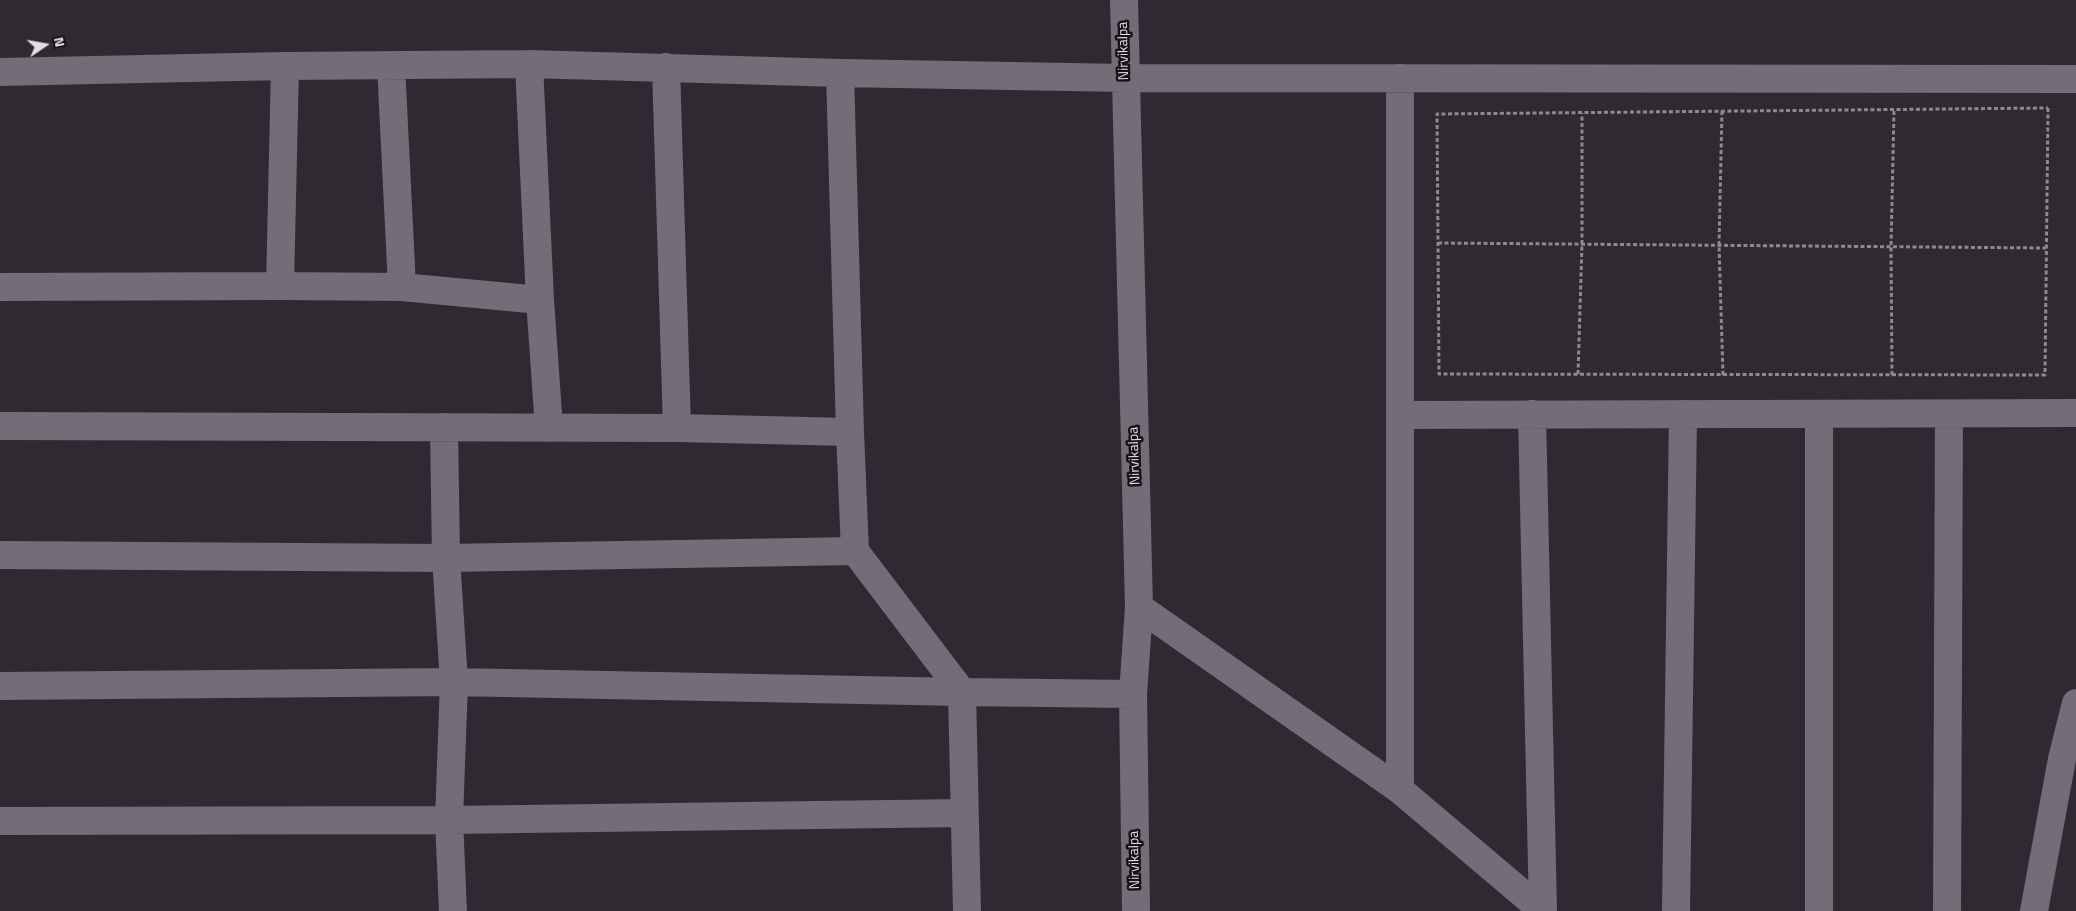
<!DOCTYPE html>
<style>
body{margin:0}
#map{position:relative;width:2076px;height:911px;overflow:hidden;background:#302932;font-family:"Titillium Web",sans-serif}
canvas{display:block}
.north{position:absolute;left:20px;top:20px;width:50px;height:50px;-webkit-text-stroke:4px #161317;paint-order:stroke;rotate:78deg;font-size:14px;font-weight:700;line-height:20px;text-align:center;color:#e2dee4}
.north::after{content:'';display:block;margin:auto;width:18px;height:22px;background:#e2dee4;clip-path:polygon(50% 0,100% 100%,50% 72%,0 100%)}
</style>
<div id="map">
<canvas width="2076" height="911"></canvas>
<div class="north">N</div>
</div>
<script>
const c = document.querySelector('canvas').getContext('2d');
c.lineJoin = 'round';
const toPath = rows => new Path2D(rows.map(r => 'M' + r).join(''));
function stroke(path, color, width, dash) { c.strokeStyle = color; c.lineWidth = width; c.lineCap = dash ? 'butt' : 'round'; c.setLineDash(dash || []); c.stroke(path); }
function label(font, color, halo, rows, align = 'center') {
  c.font = font + ' "Titillium Web",sans-serif'; c.lineWidth = 5; c.setLineDash([]); c.textBaseline = 'middle'; c.strokeStyle = halo; c.fillStyle = color; for (const [text, x, y, turn = 0] of rows) {
    c.save(); c.translate(x, y); c.rotate((+turn || 0) * Math.PI / 180); c.textAlign = isNaN(turn) ? turn : align; if (halo) c.strokeText(text, 0, 0); c.fillText(text, 0, 0); c.restore();
  }
}
const path = toPath([
 [2048,108,2045,375,1439,374,1437,114,2048,108],
 [1722,111,1719,245,1723,375],
 [1438,243,2046,248],
 [1578,374,1582,244,1582,113],
 [1892,375,1891,247,1894,111]
]);
const street = toPath([
 [1124,0,1139,607,1133,694,1136,911],
 [529,64,540,300,549,428],
 [391,65,402,287],
 [666,67,677,428],
 [0,72,285,66,529,64,840,73,1125,78,2076,79],
 [840,73,850,432,855,551,962,692,967,911],
 [280,286,285,66],
 [0,287,280,286,402,287,540,300],
 [1532,414,1543,911],
 [1400,415,2076,413],
 [0,426,677,428,850,432],
 [444,427,446,558,454,682,449,820,453,911],
 [0,555,446,558,855,551],
 [1139,607,1400,790,1543,911],
 [0,686,454,682,962,692,1133,694],
 [1400,790,1400,78],
 [0,821,449,820,964,813],
 [1676,911,1683,414],
 [1819,911,1819,414],
 [1947,911,1949,414],
 [2034,911,2062,759,2076,703]
]);
const streetNames = [
 ["Nirvikalpa",1124,51,-91],
 ["Nirvikalpa",1135,456,-92],
 ["Nirvikalpa",1135,860,-91]
];
stroke(path, '#8e8990', 3, [4, 2.5]);
stroke(street, '#746c77', 28);
label('14px', '#e2dee4', '#161317', streetNames);
</script>
